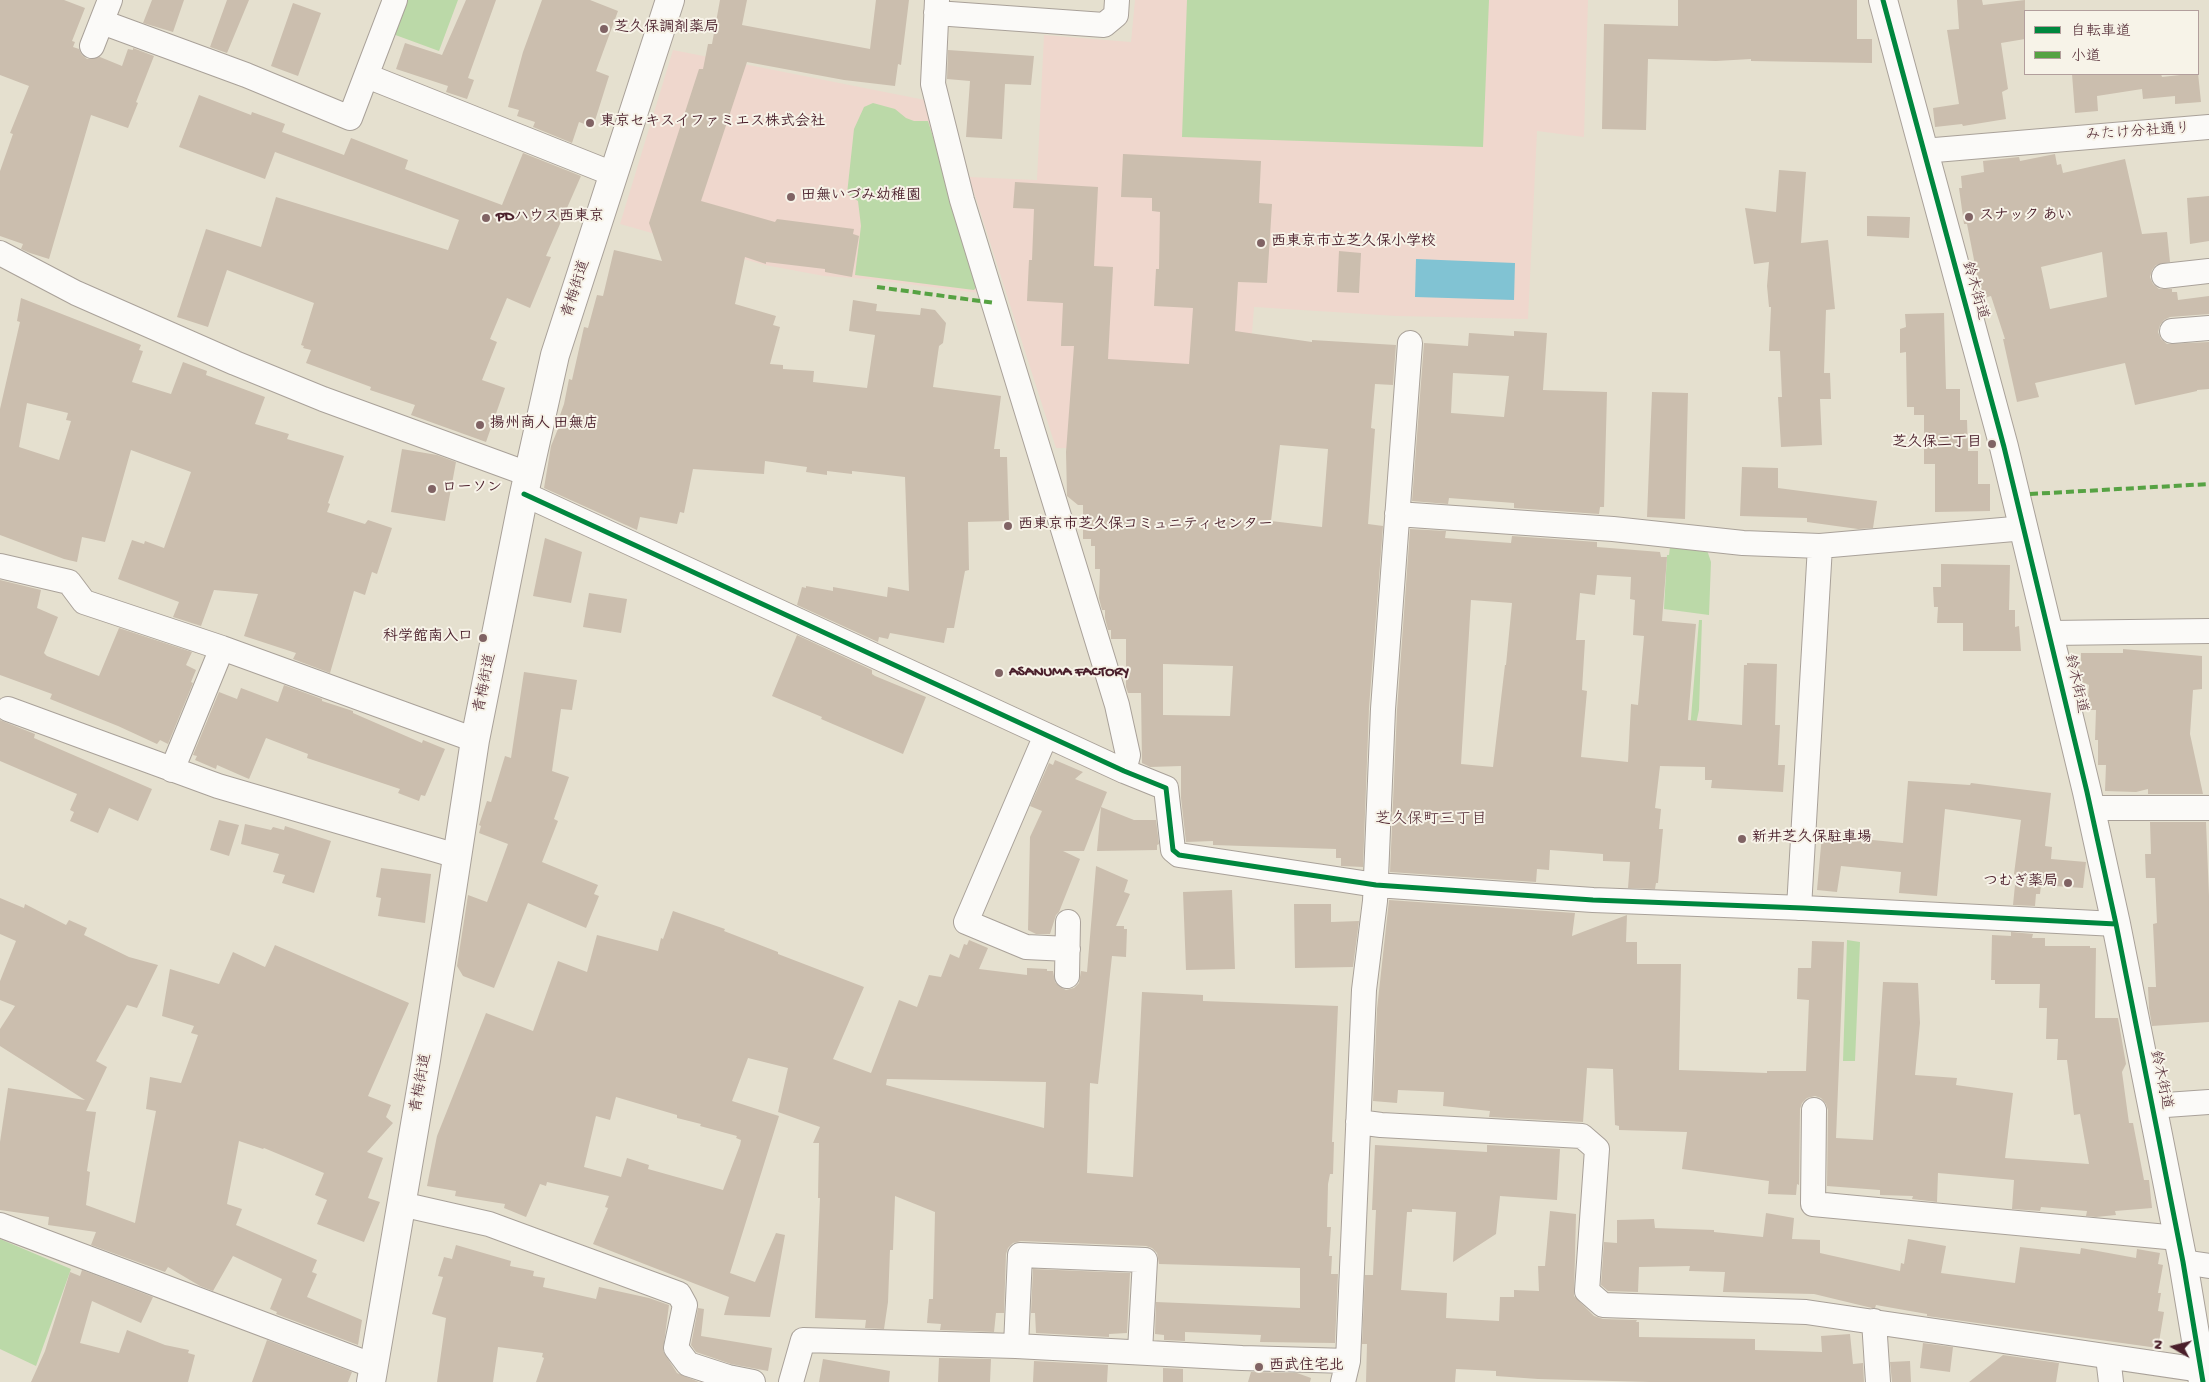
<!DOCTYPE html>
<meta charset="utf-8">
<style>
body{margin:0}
#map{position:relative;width:2209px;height:1382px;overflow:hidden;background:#e5e0cf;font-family:"Gochi Hand","Klee One",sans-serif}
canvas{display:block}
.legend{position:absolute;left:2024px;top:10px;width:175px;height:65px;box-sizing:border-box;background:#f7f3e8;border:1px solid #b29e9c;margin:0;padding:6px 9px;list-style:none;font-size:15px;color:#4a1f2b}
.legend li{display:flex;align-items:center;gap:10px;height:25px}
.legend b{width:25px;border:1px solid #b29e9c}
.north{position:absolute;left:2149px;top:1322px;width:50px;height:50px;-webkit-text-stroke:4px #f7f3e8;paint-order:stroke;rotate:278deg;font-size:14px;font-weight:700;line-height:20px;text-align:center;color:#4a1f2b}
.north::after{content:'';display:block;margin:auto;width:18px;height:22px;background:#4a1f2b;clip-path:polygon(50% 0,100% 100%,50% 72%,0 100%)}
</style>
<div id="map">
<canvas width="2209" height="1382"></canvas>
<ul class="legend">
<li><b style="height:6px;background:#00873e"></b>自転車道</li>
<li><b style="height:6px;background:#56a243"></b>小道</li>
</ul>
<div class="north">N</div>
</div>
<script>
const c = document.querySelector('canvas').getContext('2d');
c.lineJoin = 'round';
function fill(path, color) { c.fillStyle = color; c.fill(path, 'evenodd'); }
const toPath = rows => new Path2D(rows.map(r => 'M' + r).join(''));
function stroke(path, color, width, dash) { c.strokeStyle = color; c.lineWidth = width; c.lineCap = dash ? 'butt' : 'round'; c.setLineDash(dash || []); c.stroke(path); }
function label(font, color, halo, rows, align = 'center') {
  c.font = font + ' "Gochi Hand","Klee One",sans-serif'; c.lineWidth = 4; c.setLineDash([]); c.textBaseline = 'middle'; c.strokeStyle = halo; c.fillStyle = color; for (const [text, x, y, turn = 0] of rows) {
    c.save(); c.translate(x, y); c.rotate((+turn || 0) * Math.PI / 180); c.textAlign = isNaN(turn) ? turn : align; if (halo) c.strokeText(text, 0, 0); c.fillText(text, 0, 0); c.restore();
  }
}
const built = toPath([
 [1135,0,1588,0,1584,137,1537,131,1528,319,1397,316,1254,307,1243,450,1056,448,969,177,1037,180,1044,35,1131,42],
 [673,50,925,100,987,294,868,279,824,276,765,265,620,224]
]);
const green = toPath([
 [403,0,458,0,439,51,390,33],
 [1187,0,1489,0,1483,147,1182,137],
 [873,103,895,109,906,118,914,121,928,121,979,284,974,290,855,275,861,226,858,201,847,194,854,129,864,107],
 [1670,547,1707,550,1711,562,1709,615,1664,609,1667,555,1669,555],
 [1699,620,1702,620,1699,710,1696,724,1690,730],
 [1847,940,1860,942,1855,1061,1843,1061],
 [0,1239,71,1269,36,1366,0,1349]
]);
const water = toPath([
 [1416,259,1515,263,1514,300,1415,297]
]);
const building = toPath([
 [0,0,64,0,85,8,72,41,75,42,73,47,79,49,82,55,87,59,100,57,122,66,128,49,133,50,133,48,154,56,136,102,138,103,128,128,91,115,49,259,30,253,21,249,23,244,0,236,0,171,13,134,10,133,29,86,0,75],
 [152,0,184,0,173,32,143,23],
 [227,0,249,0,227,53,210,47],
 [466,0,496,0,468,78,474,80,467,99,446,92,448,86,396,69,405,43,442,55],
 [542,0,590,0,618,11,596,71,609,76,593,127,579,122,572,143,533,127,535,122,517,116,519,110,508,107,523,52],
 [720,0,747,0,742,25,870,49,876,0,909,0,901,65,898,64,895,86,844,80,747,62,701,201,775,222,777,219,854,229,853,234,859,236,852,277,825,272,825,269,766,262,766,264,745,257,735,304,776,316,773,325,780,327,770,364,783,365,783,369,814,371,813,382,867,388,875,335,849,331,853,300,877,304,876,311,920,315,921,308,935,310,946,323,943,343,939,346,933,387,1001,396,994,449,1000,449,1000,457,1007,457,1009,521,968,522,969,570,965,571,954,628,947,628,944,643,890,633,888,639,879,637,878,642,797,605,802,587,806,588,806,586,833,591,833,587,887,597,888,587,909,591,905,477,852,471,852,474,827,471,827,475,806,472,807,467,765,461,764,474,693,469,684,513,680,512,677,524,640,517,637,530,544,488,551,446,562,419,559,418,564,404,569,379,572,380,584,327,588,328,597,295,603,296,614,250,662,261,649,223,699,69,703,69,708,44,712,44],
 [1678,0,1857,0,1857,39,1872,39,1872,63,1751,61,1751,59,1716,61,1648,59,1646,130,1602,129,1604,24,1678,26],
 [1957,0,1982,0,1983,5,2025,0,2025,39,2001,43,2008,89,2002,92,2006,119,1963,126,1962,124,1935,127,1933,108,1959,104,1947,30,1959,29],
 [293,3,321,13,298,76,271,66],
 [948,50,1034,56,1031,85,1005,84,1002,139,966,137,970,81,947,79],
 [2198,73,2201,102,2175,104,2175,96,2143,99,2142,89,2097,96,2098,111,2075,113,2072,74,2161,74,2162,77],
 [199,95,251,115,252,112,285,124,282,132,344,155,351,138,408,160,405,169,502,205,523,153,581,176,546,256,551,257,530,308,507,298,490,339,497,342,482,380,505,388,486,442,411,415,415,405,370,390,371,387,306,363,311,350,303,348,304,346,301,345,314,303,227,270,208,327,177,317,206,229,261,247,276,197,448,250,459,220,275,152,265,179,179,147],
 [1123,154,1261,161,1259,203,1272,204,1267,283,1238,282,1235,331,1312,342,1312,340,1396,345,1393,385,1375,384,1371,428,1375,429,1368,524,1383,526,1369,708,1363,867,1341,866,1341,858,1336,858,1336,849,1213,845,1213,841,1186,842,1181,798,1181,766,1150,767,1142,763,1141,693,1128,693,1126,687,1126,639,1111,639,1111,630,1108,630,1105,618,1105,610,1102,610,1099,598,1100,569,1095,569,1095,546,1091,546,1091,539,1083,539,1083,505,1078,505,1067,496,1066,452,1074,346,1061,346,1063,303,1027,301,1029,260,1032,260,1034,209,1013,208,1015,182,1098,187,1094,266,1113,267,1108,359,1189,364,1193,308,1154,306,1156,269,1159,269,1160,212,1152,211,1152,198,1121,197],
 [1280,445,1328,449,1322,527,1271,521],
 [1163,664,1233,666,1230,716,1163,715],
 [2055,154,2057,165,2061,164,2063,173,2125,159,2142,234,2167,232,2170,262,2156,265,2152,270,2150,277,2153,284,2159,289,2172,289,2172,292,2177,292,2178,300,2209,296,2209,314,2170,317,2164,320,2160,325,2158,332,2161,339,2167,344,2209,342,2209,389,2197,390,2197,391,2135,405,2125,363,2035,383,2039,397,2017,402,2003,339,2005,339,1991,296,1984,298,1977,275,1967,224,1964,224,1959,188,1962,188,1961,176,1984,172,1983,161,2019,157,2020,161],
 [2102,252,2107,297,2050,309,2041,267],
 [1779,170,1806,172,1801,243,1828,240,1835,309,1826,310,1824,373,1830,373,1831,399,1820,399,1822,445,1781,447,1778,397,1782,397,1780,351,1769,351,1771,307,1769,307,1767,286,1769,262,1754,264,1745,208,1776,212],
 [2209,196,2209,241,2190,244,2187,198],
 [1867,216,1910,217,1909,238,1867,236],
 [1339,251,1361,253,1359,293,1337,292],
 [21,298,141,345,139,350,143,351,132,382,171,394,183,362,207,371,206,375,265,397,255,424,289,434,287,439,344,456,328,503,330,504,327,512,365,524,368,520,392,528,377,574,372,572,365,595,354,591,330,673,293,659,296,653,244,636,258,594,214,590,201,626,173,617,179,602,118,579,132,540,144,544,145,541,164,548,191,472,131,450,105,542,82,537,77,562,64,559,0,535,0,409,20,322,17,321],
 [27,403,68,413,66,420,71,421,59,460,19,447],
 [1944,313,1946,389,1960,389,1960,420,1967,420,1968,451,1978,451,1978,484,1990,484,1990,511,1935,512,1935,464,1924,464,1924,415,1914,415,1914,407,1907,407,1906,352,1900,353,1900,329,1906,327,1905,314],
 [1514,331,1547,333,1543,390,1607,392,1604,507,1600,507,1599,514,1514,508,1514,503,1449,498,1448,504,1412,501,1424,343,1468,346,1469,333,1514,336],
 [1453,373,1509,376,1504,417,1451,413],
 [1652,392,1688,393,1685,519,1647,517],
 [402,449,437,455,456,462,445,521,391,512],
 [1742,467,1778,468,1778,488,1877,501,1873,528,1858,529,1807,522,1807,518,1740,516],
 [1410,529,1446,531,1445,538,1511,543,1512,536,1597,542,1597,547,1660,552,1661,557,1667,557,1662,621,1696,624,1688,720,1742,725,1744,665,1747,665,1747,663,1777,664,1775,725,1780,725,1778,765,1785,765,1783,792,1711,788,1712,780,1705,780,1705,767,1660,766,1655,808,1661,809,1659,829,1663,829,1658,883,1656,883,1655,889,1628,888,1630,862,1603,861,1603,854,1550,850,1549,870,1537,869,1536,882,1390,872,1397,710],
 [1597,575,1631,577,1630,599,1635,600,1633,635,1644,636,1638,705,1631,704,1628,762,1581,757,1587,691,1582,690,1585,640,1576,640,1580,593,1595,595],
 [1471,600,1512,603,1506,665,1505,665,1493,767,1461,764],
 [545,538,582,552,571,603,533,596],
 [1941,564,2010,565,2009,610,2015,610,2015,627,2019,626,2021,651,1963,651,1963,623,1937,623,1938,607,1934,607,1933,587,1941,587],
 [0,580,41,590,37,608,58,617,44,653,47,656,99,676,119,628,192,652,186,665,196,670,191,682,193,683,168,744,160,740,157,744,118,726,50,699,52,694,0,675],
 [589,593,627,599,621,633,583,627],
 [797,635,872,670,872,674,875,676,926,697,903,754,821,719,822,717,772,696],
 [2123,649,2202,656,2202,689,2193,690,2190,734,2203,794,2148,794,2148,789,2136,792,2105,791,2106,765,2098,765,2098,740,2095,740,2096,710,2087,710,2089,685,2076,679,2072,664,2081,664,2081,653,2123,653],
 [524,672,577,680,572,710,561,709,552,771,569,777,554,819,558,821,542,862,598,885,594,894,599,896,586,928,528,903,494,988,463,976,457,966,468,895,487,902,508,844,479,833,481,826,479,825,487,801,491,802,505,756,511,758],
 [284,685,322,699,322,701,353,711,353,713,422,743,423,740,445,749,425,796,421,795,419,801,398,793,400,789,307,758,308,754,266,738,249,779,217,765,216,769,195,760,197,756,193,755,219,692,237,699,241,688,278,702],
 [0,720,35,734,34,738,152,789,138,821,109,808,98,833,70,821,74,812,70,810,77,794,0,761],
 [1055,760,1083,772,1075,779,1107,792,1101,807,1134,820,1156,820,1159,844,1157,845,1157,850,1097,851,1101,807,1084,851,1063,851,1080,859,1059,912,1056,915,1050,934,1036,934,1028,930,1030,837,1042,811,1030,806,1049,763,1053,765],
 [1908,781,1970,785,1971,783,2051,793,2045,846,2052,847,2051,859,2086,862,2083,888,2041,885,2040,894,2036,894,2035,906,2013,905,2016,875,2014,874,2021,820,1945,809,1937,896,1899,893,1901,872,1841,866,1837,892,1817,890,1822,835,1903,843],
 [219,820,239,825,229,856,210,850],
 [2150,822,2206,822,2209,896,2209,1022,2152,1026,2149,1008,2148,987,2156,987,2153,924,2157,923,2155,878,2146,878,2145,854,2151,854],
 [245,824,271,830,273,827,284,830,285,826,331,841,314,893,282,883,285,875,273,872,279,854,241,844],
 [1096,866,1128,880,1124,892,1130,894,1116,926,1124,926,1124,929,1127,929,1126,957,1112,956,1098,1084,1090,1083,1087,1173,1133,1177,1142,992,1203,995,1203,1001,1338,1006,1332,1142,1334,1142,1333,1174,1330,1174,1328,1184,1327,1227,1331,1227,1329,1256,1332,1256,1331,1274,1338,1274,1335,1343,1260,1342,1261,1335,1185,1332,1185,1341,1164,1340,1164,1335,1155,1334,1156,1302,1300,1308,1300,1268,1159,1264,1157,1253,1152,1248,1146,1246,1021,1241,1013,1243,1008,1248,1006,1254,1004,1313,996,1313,994,1332,940,1330,941,1324,927,1323,929,1299,933,1299,935,1212,895,1196,893,1250,890,1250,888,1302,884,1329,865,1328,866,1320,815,1318,820,1198,818,1198,819,1143,813,1143,820,1127,778,1112,788,1068,748,1058,732,1101,779,1116,730,1273,755,1282,776,1233,785,1235,770,1317,724,1315,729,1297,593,1244,608,1208,605,1207,609,1196,547,1182,546,1186,540,1184,526,1217,504,1208,505,1204,455,1196,456,1191,427,1186,437,1136,486,1013,533,1031,558,961,587,972,597,935,658,951,661,938,663,939,673,911,725,929,724,931,778,952,778,954,864,987,833,1059,871,1073,899,1000,917,1007,929,975,941,977,950,954,959,958,964,944,967,945,969,940,988,948,979,969,1027,975,1027,968,1047,969,1047,971,1053,971,1055,982,1060,987,1066,990,1074,988,1079,983,1081,971,1087,972],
 [887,1079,1046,1082,1044,1128,886,1085],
 [616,1097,677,1115,677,1118,701,1124,700,1126,737,1136,736,1138,741,1140,740,1145,723,1190,648,1169,649,1165,627,1158,621,1177,584,1167,596,1116,610,1120],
 [381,868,431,874,425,923,378,916,381,898,376,897],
 [1232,890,1235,969,1186,970,1183,892],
 [0,898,24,908,25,904,66,925,69,920,87,928,84,935,129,957,158,965,137,1008,127,1005,96,1061,107,1067,86,1111,96,1112,87,1171,90,1172,86,1205,135,1223,156,1111,146,1109,150,1077,181,1083,198,1035,191,1033,194,1026,162,1016,170,969,219,984,233,952,265,967,275,945,409,1003,368,1096,391,1105,386,1117,393,1123,367,1152,383,1158,368,1198,380,1202,364,1242,317,1224,327,1200,315,1195,324,1173,264,1148,263,1149,239,1141,227,1204,242,1209,236,1225,317,1260,312,1272,317,1274,307,1297,362,1320,358,1345,276,1314,277,1312,270,1309,282,1279,233,1256,213,1291,200,1286,168,1267,165,1272,91,1245,96,1232,48,1225,49,1217,0,1210,0,1142,8,1088,85,1100,0,1046,0,1029,15,1006,0,1000,0,981,16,941,0,934],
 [1389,900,1575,913,1572,936,1627,915,1626,942,1637,942,1637,964,1681,964,1679,1070,1767,1073,1767,1071,1806,1071,1809,1000,1797,999,1798,968,1811,968,1812,941,1844,942,1836,1138,1873,1140,1883,982,1918,983,1920,1023,1915,1075,1957,1078,1956,1085,2013,1093,2005,1158,2089,1164,2080,1114,2074,1115,2067,1060,2057,1060,2058,1039,2046,1039,2047,1008,2039,1008,2040,984,1995,984,1995,980,1991,980,1992,935,2011,936,2011,932,2033,934,2032,938,2045,938,2045,946,2090,946,2090,948,2096,948,2095,1018,2118,1018,2126,1064,2122,1072,2129,1123,2133,1123,2144,1180,2149,1180,2152,1208,2115,1211,2116,1215,2096,1217,2086,1216,2087,1211,2041,1207,2040,1211,2012,1209,2014,1180,1938,1173,1937,1202,1912,1199,1913,1196,1880,1195,1880,1190,1827,1186,1828,1110,1826,1104,1821,1098,1815,1096,1807,1098,1802,1103,1800,1109,1799,1185,1797,1184,1796,1195,1768,1194,1769,1181,1682,1169,1687,1132,1619,1130,1619,1126,1615,1125,1613,1069,1587,1068,1583,1122,1489,1117,1490,1111,1443,1106,1444,1092,1398,1090,1397,1103,1373,1101,1377,1009],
 [1294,904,1331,904,1331,922,1359,921,1353,967,1295,968],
 [1375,1145,1487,1152,1487,1145,1560,1149,1557,1200,1500,1196,1496,1234,1453,1262,1456,1212,1412,1209,1412,1212,1407,1212,1401,1290,1447,1293,1446,1318,1499,1321,1500,1297,1514,1297,1514,1290,1539,1291,1538,1266,1545,1266,1550,1211,1576,1214,1574,1296,1594,1316,1603,1319,1637,1320,1636,1322,1639,1322,1639,1337,1755,1339,1755,1350,1822,1352,1821,1336,1850,1334,1853,1364,1863,1363,1864,1382,1650,1382,1538,1379,1496,1376,1496,1371,1456,1369,1455,1382,1366,1382,1367,1344,1362,1344,1365,1275,1373,1275,1376,1210,1372,1210],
 [1766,1213,1794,1218,1792,1239,1820,1240,1820,1253,1900,1271,1901,1263,1904,1264,1908,1239,1946,1246,1941,1273,2015,1283,2020,1247,2080,1254,2081,1248,2136,1258,2137,1249,2160,1253,2158,1264,2163,1265,2158,1293,2161,1293,2158,1311,2164,1312,2158,1348,1927,1316,1927,1314,1876,1305,1875,1308,1872,1308,1814,1294,1723,1292,1725,1272,1689,1271,1690,1266,1639,1267,1638,1292,1608,1291,1601,1285,1604,1242,1617,1243,1617,1220,1654,1219,1655,1228,1714,1230,1714,1232,1763,1237],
 [456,1245,511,1261,510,1266,534,1271,533,1276,545,1278,543,1287,596,1299,599,1287,649,1298,669,1305,663,1351,677,1373,699,1382,536,1382,544,1358,542,1357,543,1353,498,1347,493,1382,437,1382,446,1318,432,1314,443,1277,438,1276,444,1257,452,1259],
 [1033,1269,1130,1273,1127,1333,1109,1334,1109,1337,1036,1333,1035,1313,1031,1313],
 [82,1270,153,1297,141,1323,92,1301,80,1343,119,1353,127,1330,165,1345,189,1350,188,1353,195,1355,188,1382,31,1382,45,1351,70,1272,80,1276],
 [698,1308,704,1309,701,1336,772,1348,768,1371,731,1364,696,1352,691,1345],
 [267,1340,352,1372,348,1382,252,1382],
 [1923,1343,1953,1347,1950,1372,1920,1368],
 [2003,1355,2059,1363,2056,1382,1969,1382],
 [939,1358,991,1359,990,1382,938,1382],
 [823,1359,890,1371,889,1382,819,1382],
 [1034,1361,1108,1365,1107,1382,1033,1382],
 [1910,1361,1911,1382,1892,1382,1890,1362],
 [1163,1368,1183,1369,1183,1382,1163,1382],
 [1251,1372,1297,1373,1311,1378,1310,1382,1248,1382]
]);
const minor = toPath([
 [937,0,933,84,962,200,1117,705,1128,755,1124,771],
 [936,13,1104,25,1116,15,1117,0],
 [102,22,246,75,350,118,395,0],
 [92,46,110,0],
 [367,76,613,174],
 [1923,151,2209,127],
 [0,253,76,293,235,363,323,399,528,474],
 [2164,276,2209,271],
 [2172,331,2209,328],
 [524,494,1124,771,1166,788,1173,850,1179,855,1376,885,1593,900,1803,908,2116,924],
 [1397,514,1613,529,1743,543,1820,546,2025,528],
 [0,566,69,582,84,602,222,648,475,740],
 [2050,633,2209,631],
 [8,709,218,786,457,856],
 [1046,735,966,922,1026,947,1068,949],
 [172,770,222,648],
 [2090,808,2209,808],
 [1799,908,1820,546],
 [1067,976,1068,922],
 [2152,1106,2209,1102],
 [1814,1110,1813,1204,2178,1238],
 [1358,1122,1381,1125,1582,1136,1597,1149,1587,1291,1603,1305,1806,1312,2201,1370],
 [401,1204,489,1224,679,1294,685,1305,676,1348,688,1364,728,1377,753,1382],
 [0,1225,374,1366],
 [2183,1262,2209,1266],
 [1874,1321,1878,1382],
 [1016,1346,1020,1255,1145,1260,1140,1351],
 [2108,1357,2111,1382],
 [791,1382,803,1340,1016,1346,1242,1358,1348,1361],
 [1343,1382,1348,1361,1364,990,1375,901,1383,709,1410,343]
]);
const secondary = toPath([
 [1883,0,2004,447,2087,792,2116,924,2158,1135,2183,1262,2203,1382]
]);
const primary = toPath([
 [371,1382,426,1060,475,740,524,494,555,355,670,0]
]);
const quiet = toPath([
 [877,287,995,303],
 [2030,494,2209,484]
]);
const cycleway = toPath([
 [1883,0,2004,447,2087,792,2116,924,2158,1135,2183,1262,2203,1382],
 [524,494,1124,771,1166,788,1173,850,1179,855,1376,885,1593,900,1803,908,2116,924]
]);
const markers = [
 [604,29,5,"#806364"],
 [590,123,5,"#806364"],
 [791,197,5,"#806364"],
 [1969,217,5,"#806364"],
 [486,218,5,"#806364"],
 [1261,243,5,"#806364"],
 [480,425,5,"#806364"],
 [1992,444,5,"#806364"],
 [432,489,5,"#806364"],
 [1008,526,5,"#806364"],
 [483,638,5,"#806364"],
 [999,673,5,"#806364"],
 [1742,839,5,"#806364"],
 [2068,883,5,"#806364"],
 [1259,1367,5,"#806364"]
];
const poiNames = [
 ["芝久保調剤薬局",614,29],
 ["東京セキスイファミエス株式会社",600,123],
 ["田無いづみ幼稚園",801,197],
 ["スナック あい",1979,217],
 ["PDハウス西東京",496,218],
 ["西東京市立芝久保小学校",1271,243],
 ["揚州商人 田無店",490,425],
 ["芝久保二丁目",1982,444,"right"],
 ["ローソン",442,489],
 ["西東京市芝久保コミュニティセンター",1018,526],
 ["科学館南入口",473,638,"right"],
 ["ASANUMA FACTORY",1009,673],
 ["新井芝久保駐車場",1752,839],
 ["つむぎ薬局",2058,883,"right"],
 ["西武住宅北",1269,1367]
];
const streetNames = [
 ["みたけ分社通り",2138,133,-4],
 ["青梅街道",577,289,-72],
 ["鈴木街道",1974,291,74],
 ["青梅街道",486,683,-79],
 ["鈴木街道",2075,684,77],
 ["鈴木街道",2160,1080,78],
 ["青梅街道",422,1083,-80]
];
const neighbourhoodNames = [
 ["芝久保町三丁目",1431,821]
];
fill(built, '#efd7cd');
fill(green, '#bbd9a8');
fill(water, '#81c3d3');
fill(building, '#cbbeae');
stroke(minor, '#a9a199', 26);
stroke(secondary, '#a9a199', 30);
stroke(primary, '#a9a199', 30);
stroke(minor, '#fbfaf8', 24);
stroke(secondary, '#fbfaf8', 28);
stroke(primary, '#fbfaf8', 28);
stroke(quiet, '#56a243', 4, [8, 4]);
stroke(cycleway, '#00873e', 5);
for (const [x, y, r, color] of markers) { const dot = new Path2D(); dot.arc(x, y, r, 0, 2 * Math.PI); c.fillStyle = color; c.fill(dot); stroke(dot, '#f7f3e8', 2); }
label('bold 15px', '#4a1f2b', '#f7f3e8', poiNames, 'left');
label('15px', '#4a1f2b', '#f7f3e8', streetNames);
label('16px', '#4a1f2b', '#f7f3e8', neighbourhoodNames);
</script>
